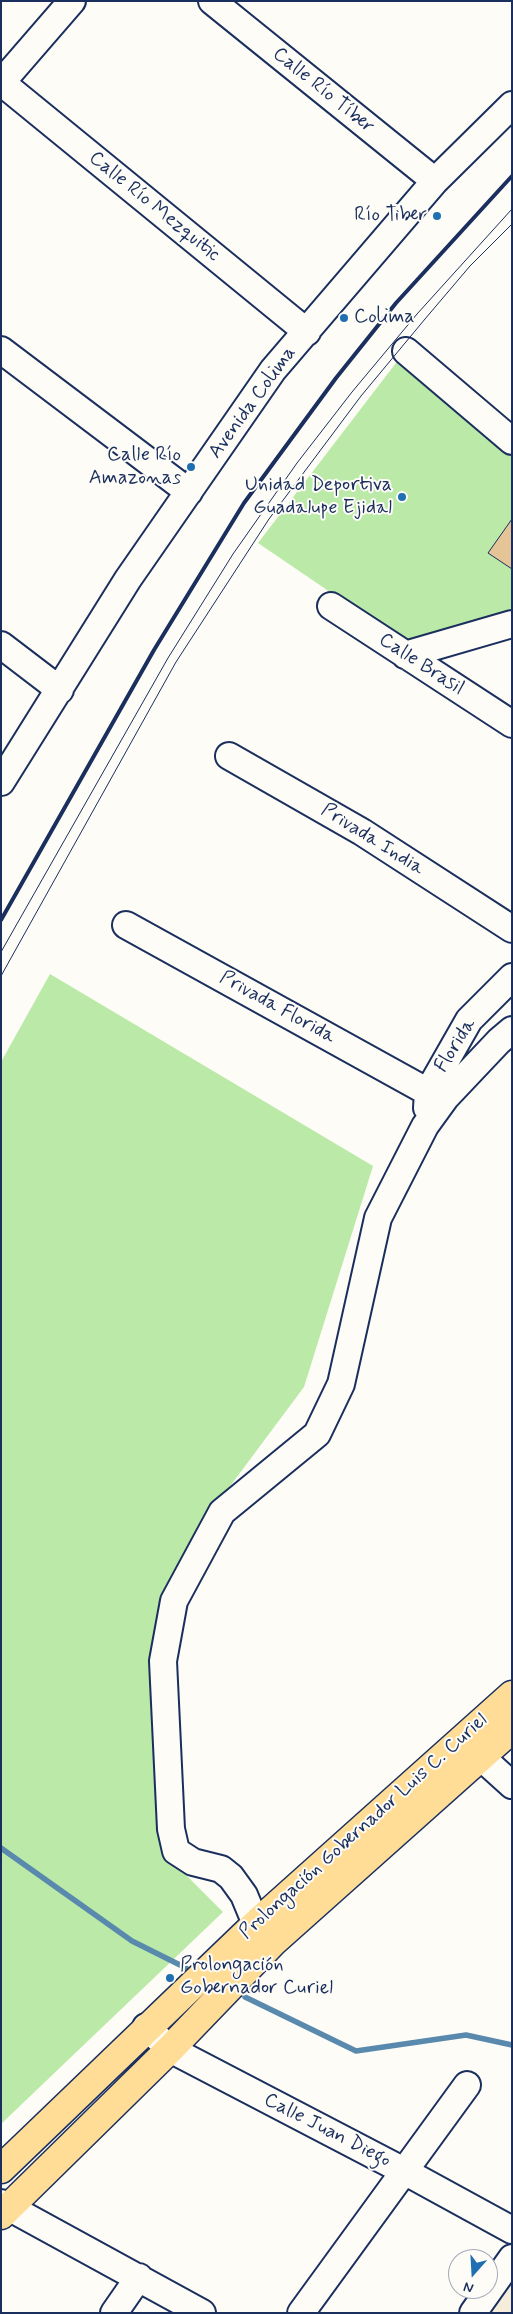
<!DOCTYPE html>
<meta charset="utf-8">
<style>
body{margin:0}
#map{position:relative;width:513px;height:2314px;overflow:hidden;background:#fdfcf7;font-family:Mynerve,sans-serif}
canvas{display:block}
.frame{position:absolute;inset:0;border:2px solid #1b2f5e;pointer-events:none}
.north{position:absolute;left:448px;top:2249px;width:50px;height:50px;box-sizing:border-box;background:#fdfcf7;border:1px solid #a3aaba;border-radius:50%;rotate:199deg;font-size:14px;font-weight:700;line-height:20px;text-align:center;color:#1b2f5e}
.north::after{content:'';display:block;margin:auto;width:18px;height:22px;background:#1f6fb2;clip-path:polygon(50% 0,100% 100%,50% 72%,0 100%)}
</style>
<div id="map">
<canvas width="513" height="2314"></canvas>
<div class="frame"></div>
<div class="north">N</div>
</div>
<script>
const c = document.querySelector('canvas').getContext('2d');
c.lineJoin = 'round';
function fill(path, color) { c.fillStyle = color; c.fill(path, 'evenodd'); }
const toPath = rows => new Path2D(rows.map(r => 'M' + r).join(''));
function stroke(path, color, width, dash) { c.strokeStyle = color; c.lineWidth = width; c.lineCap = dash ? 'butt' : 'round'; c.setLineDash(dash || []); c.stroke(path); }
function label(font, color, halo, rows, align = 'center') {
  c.font = font + ' Mynerve,sans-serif'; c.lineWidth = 4; c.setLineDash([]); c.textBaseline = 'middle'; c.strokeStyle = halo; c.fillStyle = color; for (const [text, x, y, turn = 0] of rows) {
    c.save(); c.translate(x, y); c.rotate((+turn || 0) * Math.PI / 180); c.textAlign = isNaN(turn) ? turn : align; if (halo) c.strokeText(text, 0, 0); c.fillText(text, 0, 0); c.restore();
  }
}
const built = toPath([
 [512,2274,512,2313,485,2313]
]);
const green = toPath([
 [399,359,512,452,512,612,402,641,258,543],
 [50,974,373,1166,304,1387,213,1509,165,1592,153,1756,161,1850,223,1912,1,2124,1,1062]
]);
const stream = toPath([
 [1,1848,132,1941,186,1968],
 [245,1997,356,2051,466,2035,512,2045]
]);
const building = toPath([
 [512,519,512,569,488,553,512,519]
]);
const minor = toPath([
 [212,1,435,181],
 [1,82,307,332],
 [1,83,72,1],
 [1,350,189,492],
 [406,351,512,441],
 [331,606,512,724],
 [1,645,60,690],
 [405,655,512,624],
 [229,756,362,832,512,929],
 [1,782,128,579,273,370,435,181,512,105],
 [126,925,428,1092],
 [427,1108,428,1092,469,1020,512,977],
 [481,1757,512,1785],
 [270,1938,256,1924,244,1895,231,1877,221,1869,193,1862,176,1851,171,1829,163,1661,174,1601,222,1512,317,1434,341,1384,378,1218,425,1126,446,1097,499,1041,512,1030],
 [146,2027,170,2049,404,2171,512,2230],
 [1,2203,202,2313],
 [114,2313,139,2277],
 [301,2313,467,2085],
 [473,2313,512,2258]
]);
const major = toPath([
 [1,2169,256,1924,512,1695],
 [1,2215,170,2049,273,1942,512,1729]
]);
const tram = toPath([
 [1,952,168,658,233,554,297,463,352,392,417,314,512,209],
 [1,976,176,662,269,519,361,396,425,319,470,266,512,224]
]);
const rail = toPath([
 [1,920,154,650,244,503,336,378,396,303,512,176]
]);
const markers = [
 [437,216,5,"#1f6fb2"],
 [344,318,5,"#1f6fb2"],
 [191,467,5,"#1f6fb2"],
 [402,497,5,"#1f6fb2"],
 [170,1978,5,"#1f6fb2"]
];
const streetNames = [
 ["Calle Río Tíber",323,91,39],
 ["Calle Río Mezquitic",154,207,39],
 ["Avenida Colima",253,403,-54],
 ["Calle Brasil",421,665,33],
 ["Privada India",372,840,32],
 ["Privada Florida",277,1008,29],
 ["Florida",456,1046,-58],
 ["Prolongación Gobernador Luis C. Curiel",364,1827,-42],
 ["Calle Juan Diego",327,2131,27]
];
const poiNames = [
 ["Río Tiber",427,216],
 ["Colima",354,318,"left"],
 ["Calle Río",181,456],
 ["Amazonas",181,479],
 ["Unidad Deportiva",392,486],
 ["Guadalupe Ejidal",392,509],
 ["Prolongación",180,1966,"left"],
 ["Gobernador Curiel",180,1989,"left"]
];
fill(built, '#f6ecda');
fill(green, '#bbe9a7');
stroke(stream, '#598aae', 5.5);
fill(building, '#e5c597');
stroke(building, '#1b2f5e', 1);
stroke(minor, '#1b2f5e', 30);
stroke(major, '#1b2f5e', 31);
stroke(minor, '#fdfcf7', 26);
stroke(major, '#ffdd96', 28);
stroke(tram, '#1b2f5e', 1);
stroke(rail, '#1b2f5e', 4);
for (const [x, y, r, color] of markers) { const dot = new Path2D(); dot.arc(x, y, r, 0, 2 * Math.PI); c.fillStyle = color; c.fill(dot); stroke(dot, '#fdfcf7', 2); }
label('20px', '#1b2f5e', '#fdfcf7', streetNames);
label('20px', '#1b2f5e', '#fdfcf7', poiNames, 'right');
</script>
